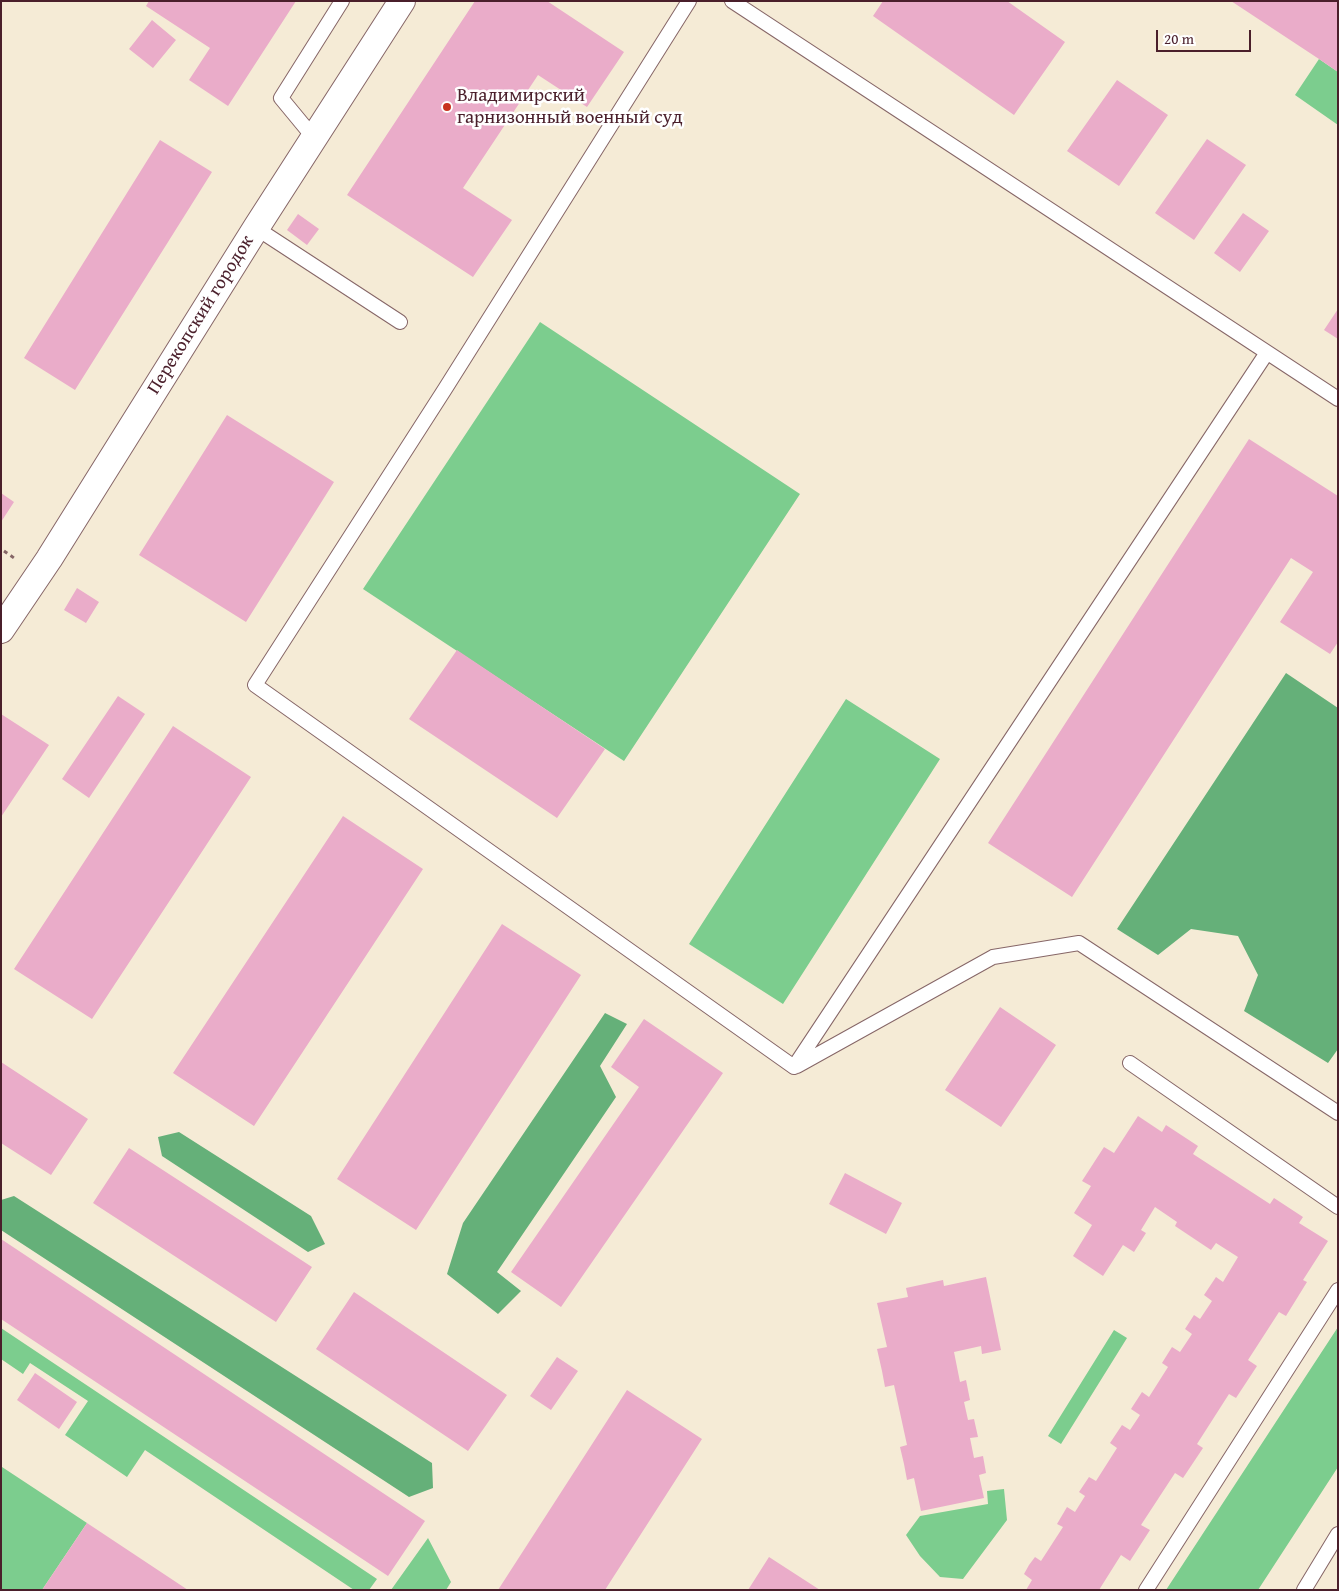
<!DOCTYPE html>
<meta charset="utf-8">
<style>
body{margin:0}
#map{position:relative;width:1339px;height:1591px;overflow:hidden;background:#f5ebd6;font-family:"Gentium Book Plus",serif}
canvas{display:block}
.frame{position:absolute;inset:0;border:2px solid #4a1f2b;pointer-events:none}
.scale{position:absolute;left:1156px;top:30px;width:95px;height:22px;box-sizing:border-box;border:2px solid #4a1f2b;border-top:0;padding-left:6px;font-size:15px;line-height:18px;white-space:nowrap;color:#4a1f2b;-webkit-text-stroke:4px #fff;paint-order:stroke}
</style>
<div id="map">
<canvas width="1339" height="1591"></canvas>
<div class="frame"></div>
<div class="scale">20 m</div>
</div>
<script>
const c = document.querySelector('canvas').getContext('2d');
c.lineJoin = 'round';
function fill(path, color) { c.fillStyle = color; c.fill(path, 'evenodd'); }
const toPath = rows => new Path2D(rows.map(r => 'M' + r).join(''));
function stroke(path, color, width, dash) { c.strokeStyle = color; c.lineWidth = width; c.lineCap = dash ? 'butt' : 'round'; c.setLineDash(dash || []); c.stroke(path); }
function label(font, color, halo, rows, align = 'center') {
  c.font = font + ' "Gentium Book Plus",serif'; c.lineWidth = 5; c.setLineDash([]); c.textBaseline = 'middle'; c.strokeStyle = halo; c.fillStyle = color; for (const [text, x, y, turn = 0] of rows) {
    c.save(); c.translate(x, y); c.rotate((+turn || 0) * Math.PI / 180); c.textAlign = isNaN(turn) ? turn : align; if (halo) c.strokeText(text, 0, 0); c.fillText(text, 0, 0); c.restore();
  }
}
const green = toPath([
 [1319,59,1338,72,1338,125,1295,95],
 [540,322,800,494,624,761,363,589],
 [846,699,940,759,783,1004,689,944],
 [1338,1327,1338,1467,1258,1590,1166,1590],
 [1,1328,377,1579,369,1590,354,1590,145,1450,127,1477,65,1435,88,1401,30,1363,23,1374,1,1359],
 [1114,1330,1127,1338,1061,1444,1048,1436],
 [2,1467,87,1523,42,1590,1,1590],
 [1004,1489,1007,1520,963,1579,940,1577,920,1556,906,1535,920,1516,988,1504,987,1491],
 [428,1538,451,1582,446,1590,391,1590]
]);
const forest = toPath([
 [1286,673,1338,708,1338,1049,1328,1063,1244,1011,1258,975,1238,936,1191,929,1158,955,1117,929],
 [605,1013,627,1024,600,1066,616,1097,497,1272,521,1291,498,1314,447,1274,463,1223],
 [179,1132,311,1216,325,1244,308,1252,162,1156,158,1137],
 [14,1196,432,1463,433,1488,409,1497,1,1230,1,1200]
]);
const building = toPath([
 [149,1,296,1,228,106,189,80,210,48,146,6],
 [475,1,547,1,624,52,587,107,538,75,463,188,512,220,473,277,347,195],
 [883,1,1007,1,1065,42,1014,115,873,16],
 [1231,1,1338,1,1338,72,1319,59],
 [152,20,176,40,153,68,129,49],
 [1117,80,1168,115,1119,186,1067,151],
 [1207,139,1246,165,1194,240,1155,213],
 [160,140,212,172,75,390,24,358],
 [1243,213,1269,231,1240,272,1214,253],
 [298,214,319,229,307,245,287,230],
 [1338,309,1338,339,1324,330],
 [227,415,334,482,246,622,139,555],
 [1249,439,1338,496,1338,642,1330,654,1280,622,1313,572,1291,558,1072,897,988,843],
 [1,493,14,502,1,522],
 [77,588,99,602,86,623,64,610],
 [457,650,605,749,557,818,409,719],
 [118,696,145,714,89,798,62,779],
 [1,714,49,745,1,817],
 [173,726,251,777,92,1019,14,969],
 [343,816,423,869,254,1126,173,1073],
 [502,924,581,975,416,1230,337,1179],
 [1000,1007,1056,1045,1001,1127,945,1090],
 [644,1019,723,1073,561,1307,511,1272,639,1087,611,1067],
 [1,1062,88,1119,51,1175,1,1143],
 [1138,1116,1162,1132,1166,1125,1198,1146,1193,1154,1270,1204,1274,1198,1303,1217,1299,1223,1328,1241,1303,1280,1307,1282,1286,1316,1279,1312,1248,1360,1257,1366,1236,1398,1229,1394,1197,1444,1203,1448,1183,1478,1175,1473,1141,1525,1150,1530,1130,1561,1121,1555,1099,1590,1026,1590,1032,1580,1024,1574,1029,1565,1035,1557,1041,1561,1063,1527,1057,1524,1067,1507,1075,1512,1085,1496,1079,1492,1089,1477,1096,1481,1117,1448,1110,1443,1122,1425,1130,1430,1140,1415,1131,1409,1142,1392,1149,1397,1168,1367,1162,1363,1172,1347,1180,1352,1192,1334,1185,1329,1194,1315,1200,1319,1212,1301,1204,1295,1216,1277,1223,1282,1238,1257,1216,1243,1211,1250,1175,1226,1177,1222,1155,1207,1141,1230,1146,1233,1134,1252,1123,1245,1103,1276,1073,1256,1092,1225,1074,1213,1091,1186,1082,1181,1104,1147,1114,1153],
 [129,1148,312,1267,276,1322,93,1203],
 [845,1173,902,1203,886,1234,829,1204],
 [1,1239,425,1521,388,1576,1,1319],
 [986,1277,1001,1350,982,1354,981,1346,954,1352,960,1382,966,1380,970,1400,964,1402,968,1420,974,1419,978,1437,970,1438,974,1458,983,1456,986,1473,979,1475,984,1498,921,1511,914,1478,907,1480,904,1464,900,1447,907,1445,894,1385,885,1387,882,1371,877,1349,887,1347,877,1303,908,1297,906,1288,943,1280,944,1286],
 [354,1292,507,1395,468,1451,316,1349],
 [557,1357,578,1371,551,1410,530,1396],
 [35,1373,77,1402,59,1429,17,1400],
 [627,1390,702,1439,605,1590,498,1590],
 [87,1523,188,1590,42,1590],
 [769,1557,820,1590,748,1590]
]);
const path = toPath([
 [4,551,14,558]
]);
const lane = toPath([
 [689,1,445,389,255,685,794,1067],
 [732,1,1338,399],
 [314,138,281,98,342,1],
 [256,228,400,322],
 [1130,1063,1338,1207],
 [797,1066,993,957,1079,943,1338,1113],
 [794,1067,1266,354],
 [1146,1590,1338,1290],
 [1304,1590,1338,1534]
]);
const street = toPath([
 [1,630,49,559,256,228,402,1]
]);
const markers = [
 [447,107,5,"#c8321e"]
];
const poiNames = [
 ["Владимирский",457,96],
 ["гарнизонный военный суд",457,118]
];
const streetNames = [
 ["Перекопский городок",201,315,-58]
];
fill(green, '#7ccd8e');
fill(forest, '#65b079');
fill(building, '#eaacc9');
stroke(lane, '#866667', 16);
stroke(street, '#866667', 28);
stroke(path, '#866667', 3, [4, 4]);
stroke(lane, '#fff', 14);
stroke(street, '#fff', 26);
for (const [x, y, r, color] of markers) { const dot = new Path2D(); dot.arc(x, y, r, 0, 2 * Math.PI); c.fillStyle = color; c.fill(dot); stroke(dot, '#fff', 2); }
label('19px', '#4a1f2b', '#fff', poiNames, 'left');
label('19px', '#4a1f2b', '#fff', streetNames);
</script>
